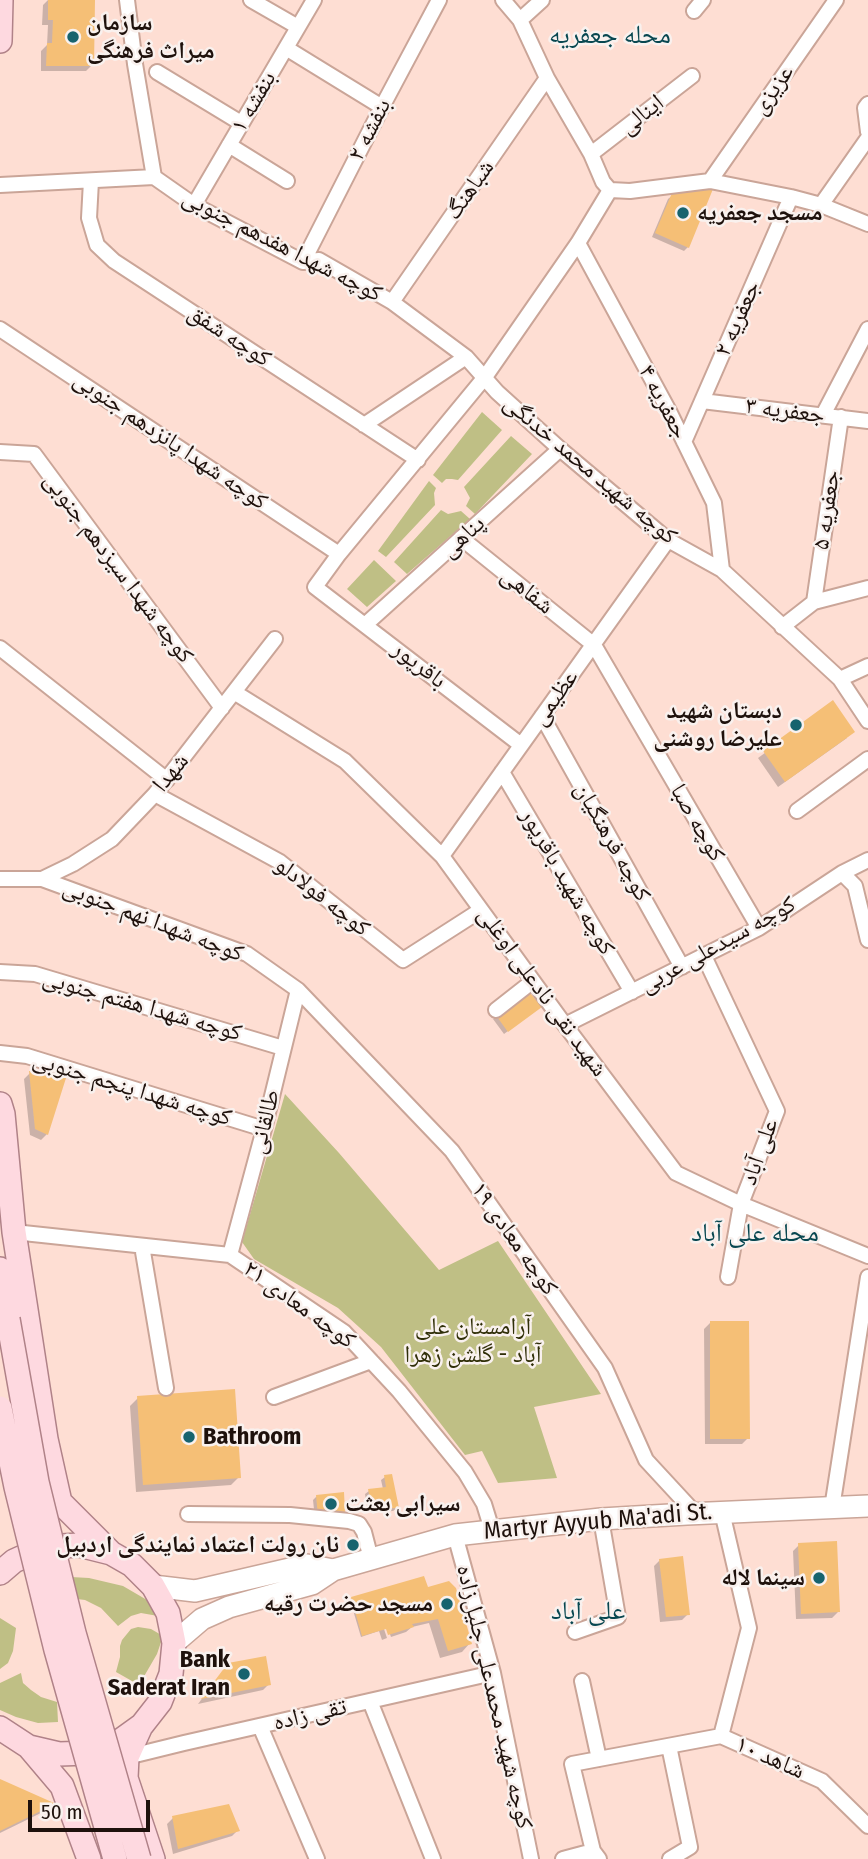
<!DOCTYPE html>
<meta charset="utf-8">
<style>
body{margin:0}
#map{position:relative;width:868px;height:1859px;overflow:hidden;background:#feded3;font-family:"Fira Sans Condensed",sans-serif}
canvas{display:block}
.scale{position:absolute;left:28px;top:1800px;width:122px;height:32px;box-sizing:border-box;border:4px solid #1e110c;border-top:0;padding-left:9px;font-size:21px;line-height:24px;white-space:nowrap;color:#1e110c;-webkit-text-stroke:5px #f9f1ee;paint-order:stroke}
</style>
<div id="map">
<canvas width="868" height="1859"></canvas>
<div class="scale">50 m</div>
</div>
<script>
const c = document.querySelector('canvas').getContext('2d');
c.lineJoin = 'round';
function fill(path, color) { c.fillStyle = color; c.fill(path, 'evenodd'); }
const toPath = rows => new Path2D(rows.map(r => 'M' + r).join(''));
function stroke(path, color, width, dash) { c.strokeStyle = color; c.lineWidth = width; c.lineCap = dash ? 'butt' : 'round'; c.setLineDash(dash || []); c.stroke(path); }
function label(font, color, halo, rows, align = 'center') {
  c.font = font + ' "Fira Sans Condensed","Noto Naskh Arabic",sans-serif'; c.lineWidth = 5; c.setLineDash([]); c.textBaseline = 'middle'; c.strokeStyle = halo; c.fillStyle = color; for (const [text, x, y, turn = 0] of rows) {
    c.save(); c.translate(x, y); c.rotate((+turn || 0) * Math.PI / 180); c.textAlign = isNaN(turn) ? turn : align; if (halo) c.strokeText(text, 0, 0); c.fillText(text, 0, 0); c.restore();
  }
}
const green = toPath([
 [482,412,502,430,458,480,452,479,446,479,442,483,433,475],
 [511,436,532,454,475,514,466,506,470,498,464,487],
 [429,481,436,488,434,493,435,505,386,557,378,551],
 [441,510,448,514,461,511,470,519,407,574,394,562],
 [374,560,396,581,367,607,347,589],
 [285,1094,339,1153,439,1270,498,1241,601,1394,534,1407,557,1478,498,1483,482,1451,465,1455,381,1347,338,1308,254,1259,242,1242],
 [71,1577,89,1578,123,1586,147,1600,158,1616,141,1613,131,1616,118,1626,101,1608,85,1600,77,1599],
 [0,1618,16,1628,13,1651,8,1663,0,1669],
 [138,1627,151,1629,163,1636,157,1654,139,1685,116,1672,120,1657,120,1646,122,1640,131,1629],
 [21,1673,23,1683,31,1690,41,1697,57,1702,58,1722,38,1723,16,1717,0,1710,0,1683]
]);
const shadow = toPath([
 [48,0,75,0,92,65,86,71,41,71,41,51,47,45,48,25,42,25,43,5],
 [673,195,688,247,684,251,652,237,668,199],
 [833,703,847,738,778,787,758,758],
 [536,1010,504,1034,493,1019,496,1016],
 [30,1073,47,1134,41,1140,30,1135,24,1079],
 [710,1323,748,1438,742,1444,705,1444,704,1329],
 [138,1398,239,1477,231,1485,136,1492,130,1406],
 [385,1477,397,1508,393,1511,368,1512,365,1494,369,1491,383,1489,381,1480],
 [317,1496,344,1513,340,1516,315,1519,313,1500],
 [799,1545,838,1612,832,1618,796,1619,793,1551],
 [660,1560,688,1614,682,1620,660,1622,654,1566],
 [427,1590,470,1643,462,1652,440,1658,429,1623,412,1627,406,1632,391,1637,387,1626,384,1629,387,1638,382,1640,379,1631,361,1637,350,1600,352,1598],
 [228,1664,269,1684,263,1690,198,1704],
 [0,1781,52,1803,45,1811,0,1833],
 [173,1818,238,1830,232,1836,173,1854,167,1824]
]);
const building = toPath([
 [48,0,95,0,94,66,46,66,47,43,52,43,53,20,48,20],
 [713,189,689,248,655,233,672,193],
 [833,700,855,732,785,782,763,751],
 [525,993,531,994,542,1007,508,1032,495,1014],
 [29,1071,45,1071,66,1078,48,1135,35,1129],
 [710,1321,749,1321,750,1439,710,1439],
 [235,1389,241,1478,143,1485,137,1396],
 [392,1474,399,1508,372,1509,368,1489,386,1487,384,1475],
 [344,1492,345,1513,318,1516,316,1495],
 [837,1541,840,1612,801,1614,798,1543],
 [683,1556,690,1615,666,1617,659,1559],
 [424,1576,428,1587,449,1581,456,1588,472,1644,448,1651,438,1619,412,1624,414,1627,388,1635,386,1629,362,1636,351,1597],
 [266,1656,271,1685,201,1699,228,1663],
 [0,1779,54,1803,53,1805,0,1831],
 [229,1804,240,1831,178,1849,172,1816]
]);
const minor = toPath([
 [127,0,135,64,154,177],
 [251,0,298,27],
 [503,0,520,20,547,78,591,154,603,182,610,190,630,191,710,181,791,197,821,205,868,224],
 [694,11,703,0],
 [520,20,542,0],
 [286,48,382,107],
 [157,72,241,123],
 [868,104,865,108,868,132],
 [229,145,287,181],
 [591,154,692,76],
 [91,181,89,218,97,245,114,261,418,460],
 [710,181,836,0],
 [0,185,154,177,194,205,303,262,319,260,392,302,466,357,497,392,560,449,668,540,722,570,840,679,868,721],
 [194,205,314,0],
 [821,205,868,138],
 [578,243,669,411,714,503,722,570],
 [303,262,382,107,439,0],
 [392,302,547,78],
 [0,329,339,554],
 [702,401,868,421],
 [823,415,868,329],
 [364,425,466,357],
 [684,442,791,197],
 [0,452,34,454,222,708],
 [461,538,594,645,759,928],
 [814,602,841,417],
 [366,624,560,449],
 [782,627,814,602,868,588],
 [0,648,167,780],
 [840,679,868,666],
 [234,692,345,761,442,856,565,1025,676,1173,741,1204,868,1256],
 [542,716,682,967],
 [521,745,315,587,339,554,485,377,578,243,610,190],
 [502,772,632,992],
 [155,794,280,862,403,960,481,910],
 [797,811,868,759],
 [442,856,668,540],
 [842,873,855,886,868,940],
 [0,879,42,879,247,954,298,990,452,1151,605,1368,646,1460,695,1513],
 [42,879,73,864,112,839,155,794,275,639],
 [704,956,777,1111,741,1204,728,1277],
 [0,972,35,974,283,1048],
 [496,1010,533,981],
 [565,1025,759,928,842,873,868,860],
 [0,1053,27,1056,264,1129],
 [14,1232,230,1255,344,1332,399,1391,465,1472,484,1504,492,1530],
 [142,1246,166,1388],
 [230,1255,264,1129,298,990],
 [274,1397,371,1361],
 [832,1508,868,1277],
 [188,1514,290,1515,349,1521,359,1524,364,1532,371,1559],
 [455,1535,493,1673,531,1859],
 [575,1632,618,1617,601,1519],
 [582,1681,599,1759],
 [370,1701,433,1859],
 [260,1726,317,1859],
 [721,1736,749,1628,722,1512],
 [669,1746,690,1847,670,1859],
 [127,1757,184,1743,493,1673],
 [563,1859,593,1851],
 [599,1859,593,1851,572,1764,721,1736,822,1781,868,1826]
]);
const secondary = toPath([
 [153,1586,195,1591,307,1565,333,1570],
 [174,1643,202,1619,229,1607,312,1584,333,1570,455,1535,601,1519,687,1514,868,1506]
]);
const primary = toPath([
 [0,41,1,0],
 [0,1104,3,1114,14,1232,46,1439,60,1502,111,1553],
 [0,1269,8,1319],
 [0,1573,14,1561,45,1547,79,1545,111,1553,132,1565,153,1586,168,1613,174,1643,171,1674,160,1702,142,1725,117,1743,89,1753,59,1754,29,1747,0,1728],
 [141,1726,127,1757,126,1778,153,1859],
 [29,1747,62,1786,89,1859]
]);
const primaryBridge = toPath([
 [8,1319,37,1482,74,1633,139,1859],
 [0,1408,16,1487,56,1650,115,1859]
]);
const markers = [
 [73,37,7,"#17636e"],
 [683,213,7,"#17636e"],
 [796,725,7,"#17636e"],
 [189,1437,7,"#17636e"],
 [331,1504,7,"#17636e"],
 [353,1545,7,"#17636e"],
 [819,1578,7,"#17636e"],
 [447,1604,7,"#17636e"],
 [244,1674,7,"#17636e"]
];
const poiNames = [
 ["سازمان",87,23,"left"],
 ["میراث فرهنگی",87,51,"left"],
 ["مسجد جعفریه",697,213,"left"],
 ["دبستان شهید",782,711],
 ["علیرضا روشنی",782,739],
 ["Bathroom",203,1437,"left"],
 ["سیرابی بعثت",345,1504,"left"],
 ["نان رولت اعتماد نمایندگی اردبیل",339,1545],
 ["سینما لاله",805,1578],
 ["مسجد حضرت رقیه",433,1604],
 ["Bank",230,1660],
 ["Saderat Iran",230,1688]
];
const streetNames = [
 ["عزیزی",773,90,-55],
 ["بنفشه ۱",254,102,-60],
 ["اینالی",642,115,-38],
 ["بنفشه ۲",370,130,-63],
 ["شباهنگ",470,190,-55],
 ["کوچه شهدا هفدهم جنوبی",282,246,27],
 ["جعفریه ۲",738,319,-66],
 ["کوچه شفق",229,336,33],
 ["جعفریه ۴",663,402,62],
 ["جعفریه ۳",785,411,7],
 ["کوچه شهدا پانزدهم جنوبی",170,441,34],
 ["کوچه شهید محمد خدنگی",590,470,40],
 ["جعفریه ۵",827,510,-82],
 ["پناهی",463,537,-42],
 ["کوچه شهدا سیزدهم جنوبی",118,568,53],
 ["شفاهی",527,591,39],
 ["باقرپور",419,665,38],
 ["عظیمی",555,698,-54],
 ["شهدا",171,773,-51],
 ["کوچه صبا",697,823,60],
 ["کوچه فرهنگیان",612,842,61],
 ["کوچه شهید باقرپور",567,882,60],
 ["کوچه فولادلو",322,897,38],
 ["کوچه شهدا نهم جنوبی",153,921,21],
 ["کوچه سیدعلی عربی",718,945,-29],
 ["شهید نقی نادعلی اوغلی",542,992,54],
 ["کوچه شهدا هفتم جنوبی",142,1006,16],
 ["کوچه شهدا پنجم جنوبی",132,1089,17],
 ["طالقانی",265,1122,-76],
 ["علی آباد",760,1152,-70],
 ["کوچه معادی ۱۹",514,1239,55],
 ["کوچه معادی ۲۱",299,1305,36],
 ["Martyr Ayyub Ma'adi St.",598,1522,-5],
 ["کوچه شهید محمدعلی جلیل‌زاده",494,1697,77],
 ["تقی زاده",310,1715,-13],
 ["شاهد ۱۰",770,1758,24]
];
const parkNames = [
 ["آرامستان علی",473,1327],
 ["آباد - گلشن زهرا",473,1355]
];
const neighbourhoodNames = [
 ["محله جعفریه",610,36],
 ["محله علی آباد",755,1234],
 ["علی آباد",588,1612]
];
fill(green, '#bfbf85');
fill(shadow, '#0003');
fill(building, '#f5bf76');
stroke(minor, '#caa598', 18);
stroke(secondary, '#caa598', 24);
stroke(primary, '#b08288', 26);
stroke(minor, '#fff', 14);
stroke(secondary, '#fff', 21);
stroke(primary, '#fed9e0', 23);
stroke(primaryBridge, '#b08288', 26, []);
stroke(primaryBridge, '#fed9e0', 23);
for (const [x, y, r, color] of markers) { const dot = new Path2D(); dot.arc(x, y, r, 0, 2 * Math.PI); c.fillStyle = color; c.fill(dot); stroke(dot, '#f9f1ee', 2.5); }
label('bold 24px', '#1e110c', '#f9f1ee', poiNames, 'right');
label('24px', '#1e110c', '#f9f1ee', streetNames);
label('24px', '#302f08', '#f9f1ee', parkNames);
label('26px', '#084750', '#f9f1ee', neighbourhoodNames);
</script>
